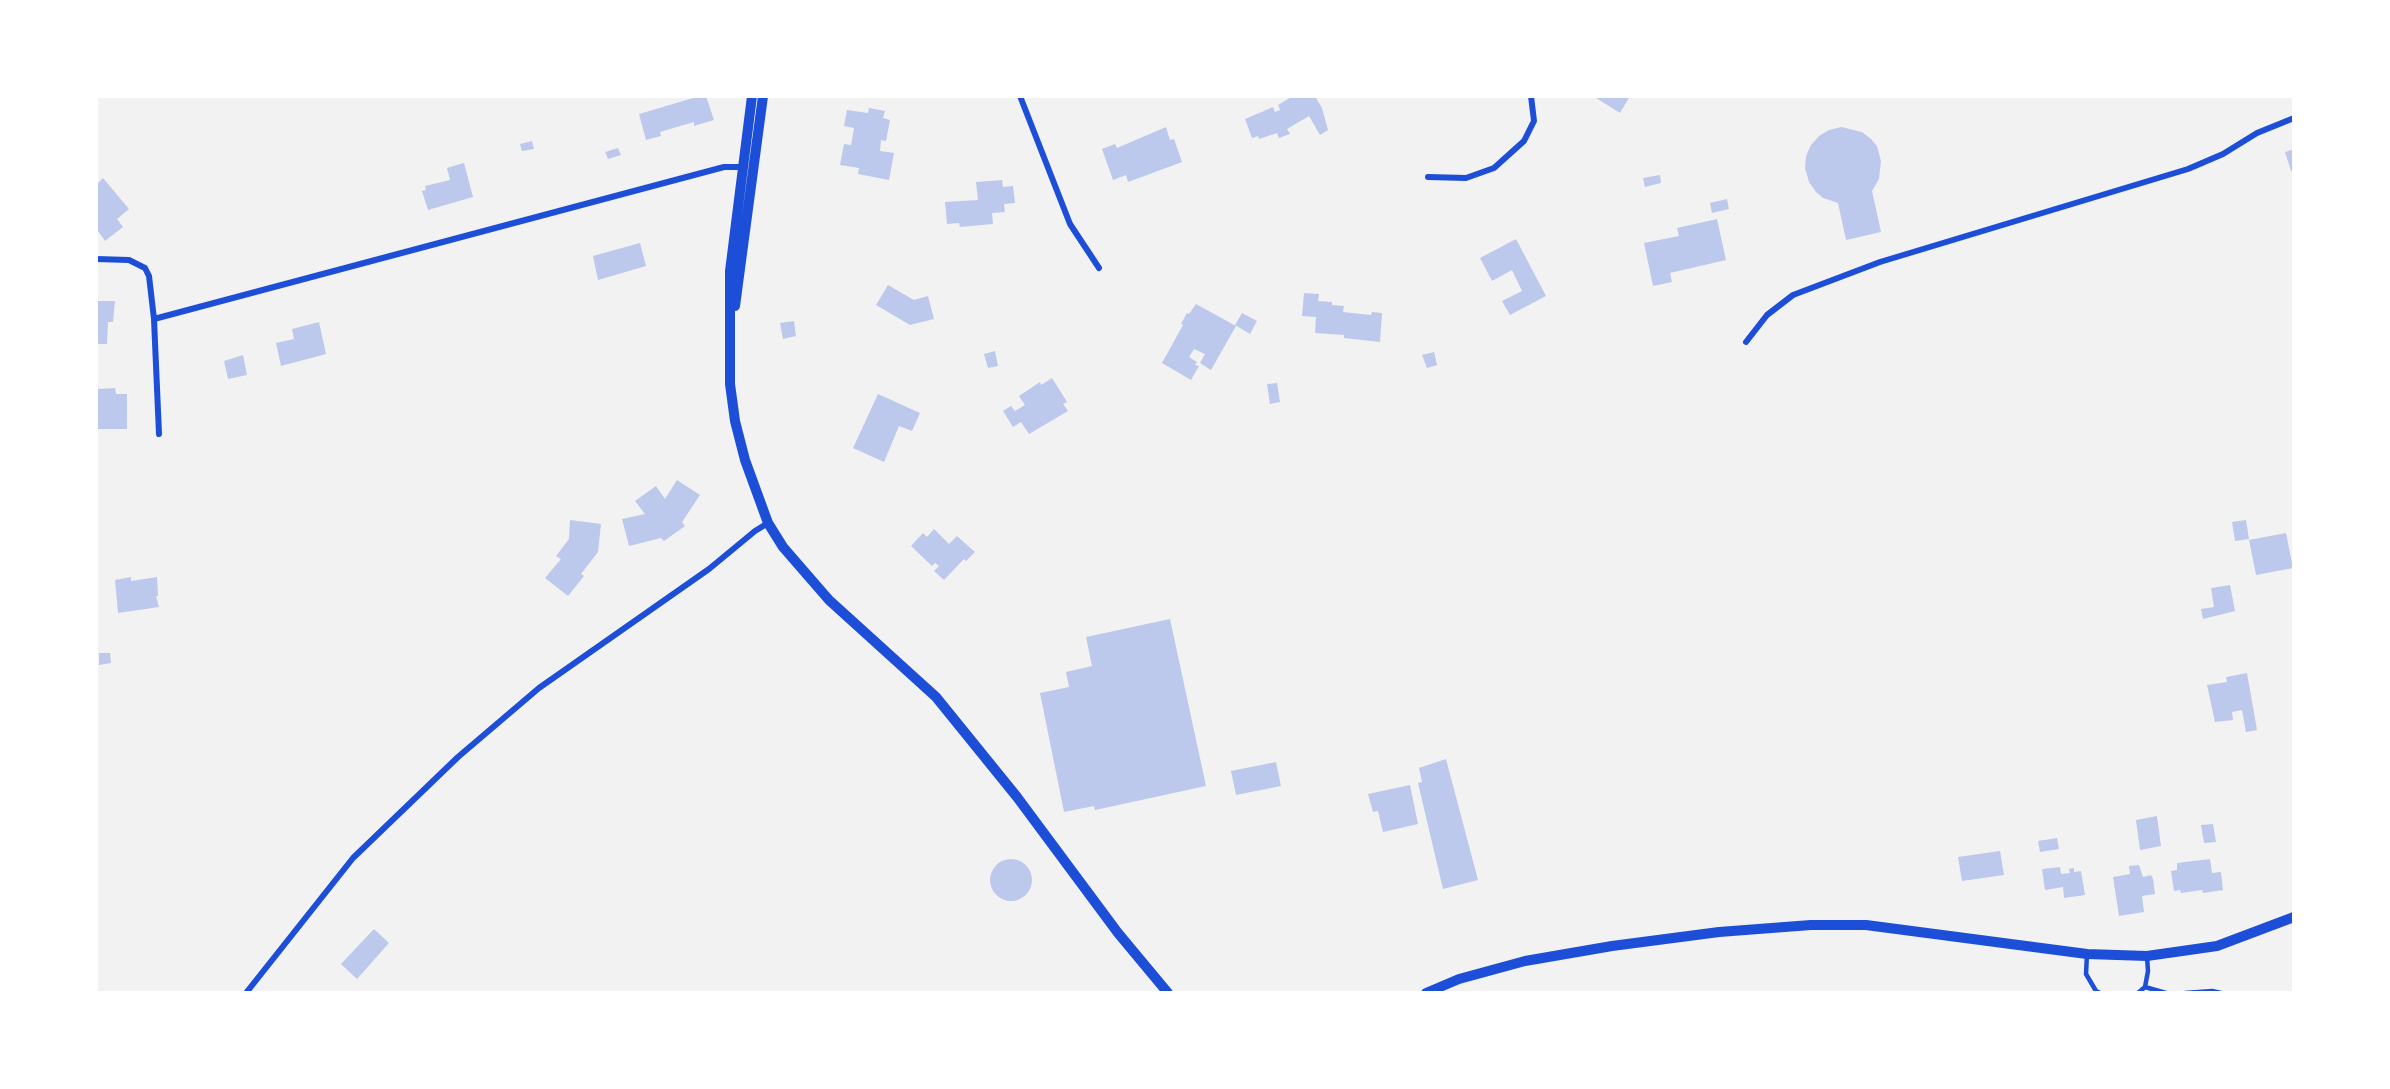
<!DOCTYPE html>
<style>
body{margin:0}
#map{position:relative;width:2390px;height:1089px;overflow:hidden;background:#f2f2f2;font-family:"Alegreya Sans",sans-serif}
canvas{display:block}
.frame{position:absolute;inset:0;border:98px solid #fff;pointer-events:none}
</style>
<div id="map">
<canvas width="2390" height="1089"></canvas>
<div class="frame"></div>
</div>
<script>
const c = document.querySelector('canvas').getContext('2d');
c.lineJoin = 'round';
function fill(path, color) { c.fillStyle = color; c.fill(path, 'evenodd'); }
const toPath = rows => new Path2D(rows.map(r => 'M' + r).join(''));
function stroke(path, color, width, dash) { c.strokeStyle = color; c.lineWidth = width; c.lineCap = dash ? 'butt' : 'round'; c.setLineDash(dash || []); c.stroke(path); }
const building = toPath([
 [700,96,706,96,714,120,694,126,694,122,660,132,661,136,646,140,639,114],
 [1293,96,1315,96,1322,108,1328,130,1320,135,1309,116,1287,129,1290,134,1279,138,1277,133,1259,139,1258,136,1252,138,1245,119,1273,107,1275,112,1280,110,1278,105],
 [1593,96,1630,96,1620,113],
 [869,108,885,111,883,118,890,120,886,141,881,140,880,151,894,153,889,180,858,174,859,168,840,165,844,144,851,145,854,128,844,126,847,110,868,113],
 [1166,127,1170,140,1174,139,1182,162,1128,182,1126,175,1113,180,1102,149,1115,144,1117,148],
 [1841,127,1862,132,1871,139,1877,146,1881,161,1879,179,1872,191,1881,232,1846,240,1838,203,1823,198,1816,192,1809,182,1805,168,1806,156,1811,145,1819,136,1829,130],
 [532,141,534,149,522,151,520,144],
 [618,148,621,155,608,159,605,152],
 [2294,149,2294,170,2291,171,2285,152],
 [464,163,473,197,428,210,422,191,426,190,425,186,450,180,447,168],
 [1660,175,1661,183,1645,187,1643,178],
 [103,178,129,209,117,219,123,227,105,241,96,228,96,185],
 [1002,180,1003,187,1013,186,1015,203,1004,204,1005,212,992,213,993,224,960,227,959,223,947,224,945,202,978,200,976,182],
 [1727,199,1729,209,1712,213,1710,203],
 [1717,219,1726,260,1670,273,1672,282,1653,286,1644,243,1679,236,1677,228],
 [1516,239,1546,296,1510,315,1502,301,1522,291,1512,270,1492,281,1480,258],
 [640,243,646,266,598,280,593,256],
 [888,285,914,300,928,296,934,319,910,325,876,305],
 [1304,293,1319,294,1318,301,1332,302,1332,305,1344,306,1343,312,1371,315,1372,312,1382,313,1380,342,1344,338,1344,335,1315,333,1316,317,1302,316],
 [96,301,115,301,113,322,108,322,107,344,96,344],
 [1196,304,1236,326,1211,370,1200,363,1205,354,1194,349,1189,357,1197,362,1195,365,1199,366,1191,380,1162,363,1183,325,1181,324,1187,313,1189,314],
 [1242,313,1257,321,1250,334,1235,325],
 [794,321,796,336,783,339,780,323],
 [319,322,326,354,281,366,276,343,294,339,292,329],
 [995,351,998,366,988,368,984,354],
 [1434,352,1437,365,1427,368,1422,355],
 [243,355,247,375,228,379,224,361],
 [1052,378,1067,402,1063,404,1068,411,1029,434,1021,422,1013,427,1003,411,1011,406,1015,411,1025,405,1019,396,1040,382,1041,385],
 [1277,383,1280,402,1270,404,1267,384],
 [115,388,116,394,127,394,127,429,96,429,96,389],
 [878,394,920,413,912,431,899,426,884,462,853,448],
 [677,480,700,495,682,522,685,526,664,541,661,538,629,546,622,519,645,514,635,501,656,486,665,499],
 [570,520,601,524,598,552,581,574,584,576,568,596,545,578,561,559,556,556,569,539],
 [2246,520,2249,539,2235,541,2232,522],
 [934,529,949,544,957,536,975,552,966,561,964,559,944,580,934,571,939,566,935,563,932,566,911,546,923,533,927,537],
 [2286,533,2293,568,2256,575,2249,540],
 [131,577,131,581,157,577,158,596,156,596,159,607,118,613,115,580],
 [2230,585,2235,611,2203,619,2201,609,2214,607,2211,588],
 [1170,619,1206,786,1095,810,1094,806,1064,812,1040,693,1069,687,1066,672,1092,666,1086,637],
 [99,653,110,653,111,663,99,665],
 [2247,673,2257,730,2246,732,2242,710,2232,712,2233,720,2215,722,2207,685,2227,682,2226,677],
 [1446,759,1478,880,1443,889,1418,783,1422,782,1419,768],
 [1276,762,1281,786,1236,795,1231,771],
 [1410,785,1418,824,1383,832,1378,811,1373,812,1368,794],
 [2157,816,2161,846,2140,850,2136,820],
 [2213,824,2216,842,2204,843,2201,825],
 [2057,838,2059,849,2040,852,2038,841],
 [2000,851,2004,875,1962,881,1958,857],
 [2210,859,2212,873,2221,872,2223,890,2203,893,2202,890,2181,893,2180,890,2174,891,2171,871,2177,870,2177,863],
 '990 880a21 21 0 1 1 42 0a21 21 0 1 1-42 0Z',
 [2139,865,2143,877,2151,875,2153,879,2155,894,2142,896,2144,912,2119,916,2113,877,2130,874,2129,866],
 [2060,867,2061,874,2070,873,2069,869,2074,868,2074,872,2081,871,2085,895,2064,898,2063,887,2045,890,2042,869],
 [374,929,389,943,357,979,341,964]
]);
const service = toPath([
 [2087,954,2086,974,2096,991,2100,993],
 [2145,987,2166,993],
 [2138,993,2145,987,2148,971,2147,957],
 [2185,993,2212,991,2221,993]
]);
const minor = toPath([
 [1020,96,1070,224,1099,268],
 [1428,177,1466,178,1494,168,1524,141,1534,121,1531,96],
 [96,259,129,260,145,268,149,276,154,319,724,167,744,167],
 [154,319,159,434],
 [1746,342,1767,315,1793,295,1880,262,2188,169,2223,154,2257,133,2294,118],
 [246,993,353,858,458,757,539,688,709,569,755,531,768,523]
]);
const tertiary = toPath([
 [752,96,730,271,730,384,735,421,745,460,768,523,783,547,829,600,936,697,1017,797,1118,933,1168,993],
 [735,306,763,96],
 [1426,993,1459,979,1525,961,1612,946,1719,932,1811,925,1866,925,2087,954,2147,956,2217,946,2294,917]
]);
fill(building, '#bdc9ec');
stroke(service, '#1d4ed8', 4.5);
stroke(minor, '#1d4ed8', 6);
stroke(tertiary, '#1d4ed8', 10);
</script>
